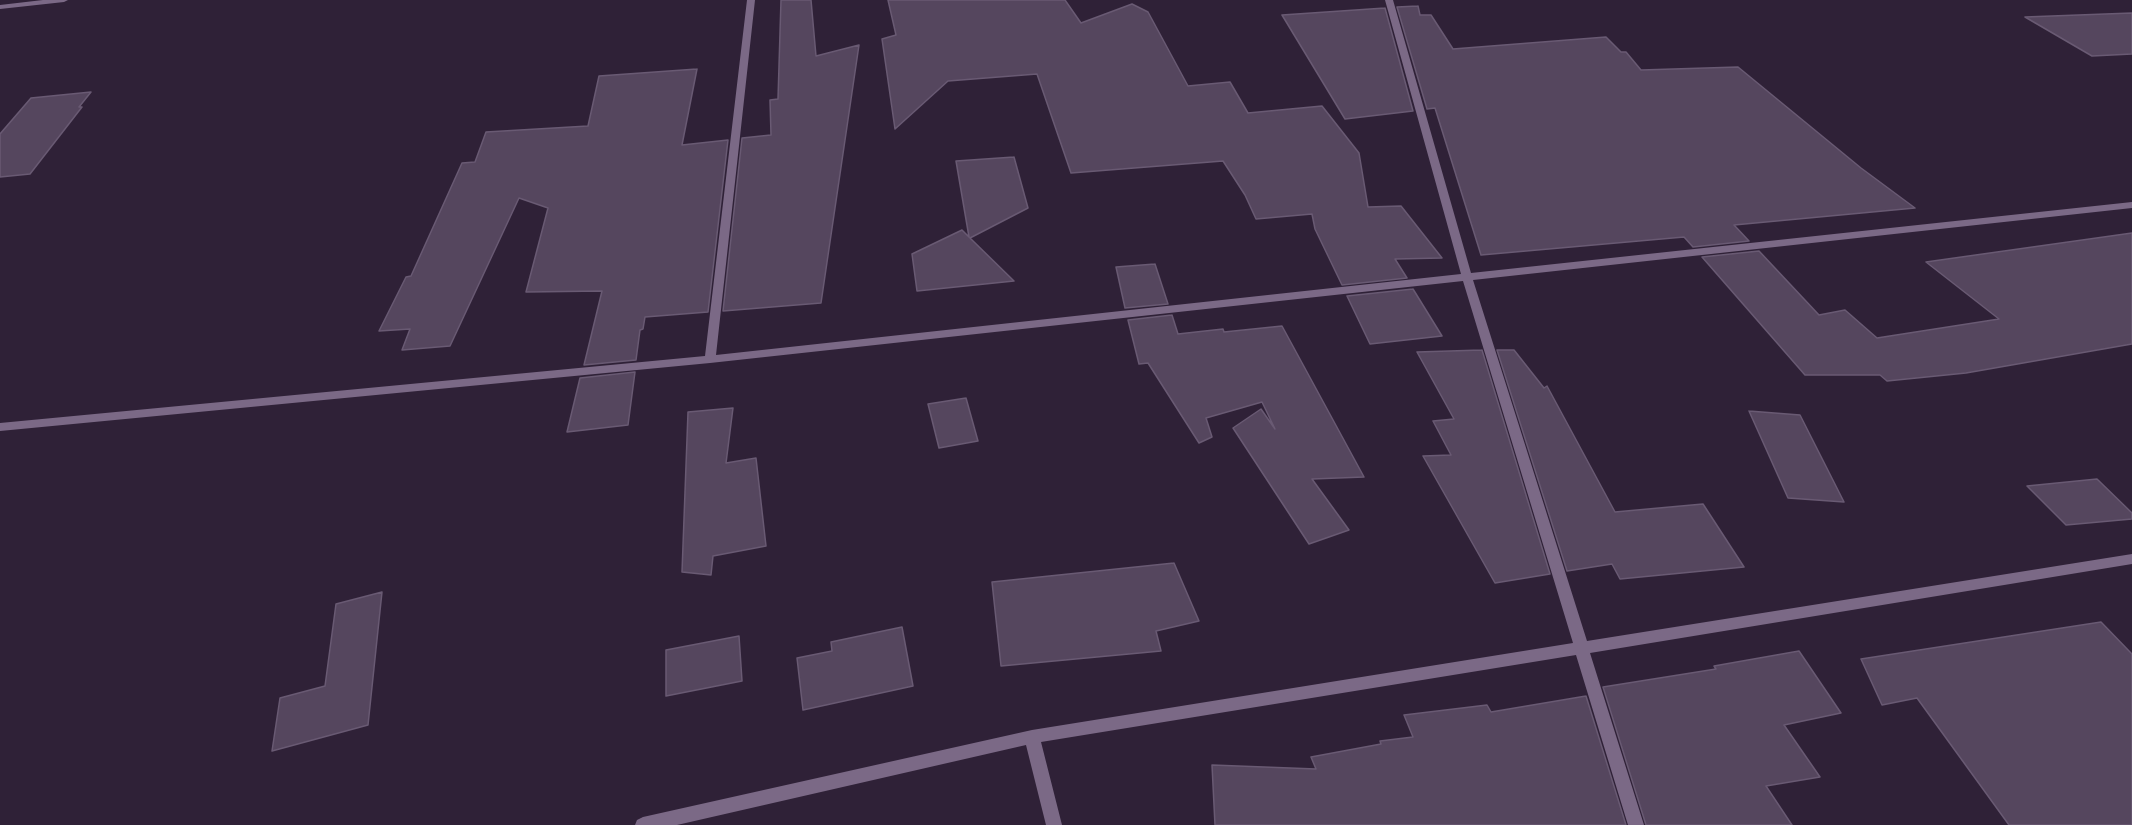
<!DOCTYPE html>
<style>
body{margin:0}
canvas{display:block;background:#2f2137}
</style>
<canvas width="2132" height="825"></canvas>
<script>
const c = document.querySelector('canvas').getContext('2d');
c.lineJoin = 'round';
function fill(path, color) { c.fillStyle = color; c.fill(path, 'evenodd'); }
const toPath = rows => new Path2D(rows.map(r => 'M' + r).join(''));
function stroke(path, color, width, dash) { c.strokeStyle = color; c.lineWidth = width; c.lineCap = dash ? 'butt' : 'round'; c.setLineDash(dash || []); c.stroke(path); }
const building = toPath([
 [781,0,811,0,816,56,859,45,821,303,723,311,742,138,771,135,770,100,778,99,781,0],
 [888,0,1065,0,1081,23,1132,4,1148,12,1188,86,1230,82,1248,113,1322,106,1359,153,1368,207,1401,206,1442,258,1395,259,1407,278,1342,285,1315,229,1312,214,1256,219,1245,195,1223,161,1071,173,1037,74,948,81,895,129,882,39,896,35,888,0],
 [1418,6,1420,15,1431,15,1453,49,1606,37,1621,52,1626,52,1641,70,1738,67,1861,168,1915,208,1734,225,1749,241,1693,247,1684,237,1481,255,1435,108,1427,109,1397,7,1418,6],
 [1385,8,1413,111,1345,119,1282,15,1385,8],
 [2132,13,2132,54,2092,56,2025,17,2132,13],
 [697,69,682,145,728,140,708,312,645,317,643,329,640,330,636,360,584,365,602,291,526,292,548,208,519,198,450,346,402,350,410,329,379,331,406,277,411,276,462,163,475,162,486,132,588,126,599,76,697,69],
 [91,92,79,107,82,107,30,174,0,177,0,134,31,98,91,92],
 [1014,157,1028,208,970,238,1014,281,917,291,912,254,962,230,969,237,956,161,1014,157],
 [2132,233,2132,344,1966,373,1887,381,1880,375,1805,375,1702,257,1759,251,1819,315,1845,310,1877,338,1999,319,1926,262,2132,233],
 [1155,264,1168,304,1125,308,1116,267,1155,264],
 [1413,289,1442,336,1370,344,1347,296,1413,289],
 [1172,315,1178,334,1223,329,1224,332,1282,326,1364,477,1312,479,1349,530,1309,544,1233,428,1261,409,1275,429,1262,402,1206,418,1212,437,1199,443,1148,363,1139,364,1128,320,1172,315],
 [1482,350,1550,574,1495,583,1423,456,1451,455,1433,421,1454,419,1417,352,1482,350],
 [1497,350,1514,350,1544,388,1547,386,1615,512,1703,504,1744,567,1620,579,1612,564,1567,571,1497,350],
 [635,372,628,425,567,432,580,378,635,372],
 [966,398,978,441,939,448,928,404,966,398],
 [733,408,726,463,756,458,766,546,713,556,711,575,682,572,688,412,733,408],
 [1749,411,1800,415,1844,502,1788,498,1749,411],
 [2097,479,2132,513,2132,519,2066,525,2027,486,2097,479],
 [1174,563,1199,621,1156,631,1161,651,1001,666,992,582,1174,563],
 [382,592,368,725,272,751,280,698,325,686,336,604,382,592],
 [2101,622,2132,654,2132,825,2009,825,1917,698,1882,705,1861,659,2101,622],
 [902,627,913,686,803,710,797,658,832,651,831,642,902,627],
 [739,636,742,681,666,696,666,650,739,636],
 [1799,651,1841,713,1784,725,1820,777,1766,786,1792,825,1646,825,1603,687,1716,669,1714,666,1799,651],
 [1586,696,1626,825,1215,825,1212,765,1316,769,1311,757,1381,744,1380,741,1413,737,1404,715,1487,705,1491,712,1586,696]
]);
const street = toPath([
 [43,0,68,0,64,2,0,9,0,5,43,0],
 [747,0,755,0,716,355,1461,274,1385,0,1393,0,1471,273,2132,202,2132,208,1473,280,1587,641,2132,554,2132,564,1590,653,1644,825,1628,825,1576,655,1041,742,1062,825,1046,825,1026,745,677,825,635,825,637,820,643,817,1032,730,1573,643,1463,281,710,363,0,431,0,423,705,356,747,0]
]);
fill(building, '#55465e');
stroke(building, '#695a73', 1.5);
fill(street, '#7b6986');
</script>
